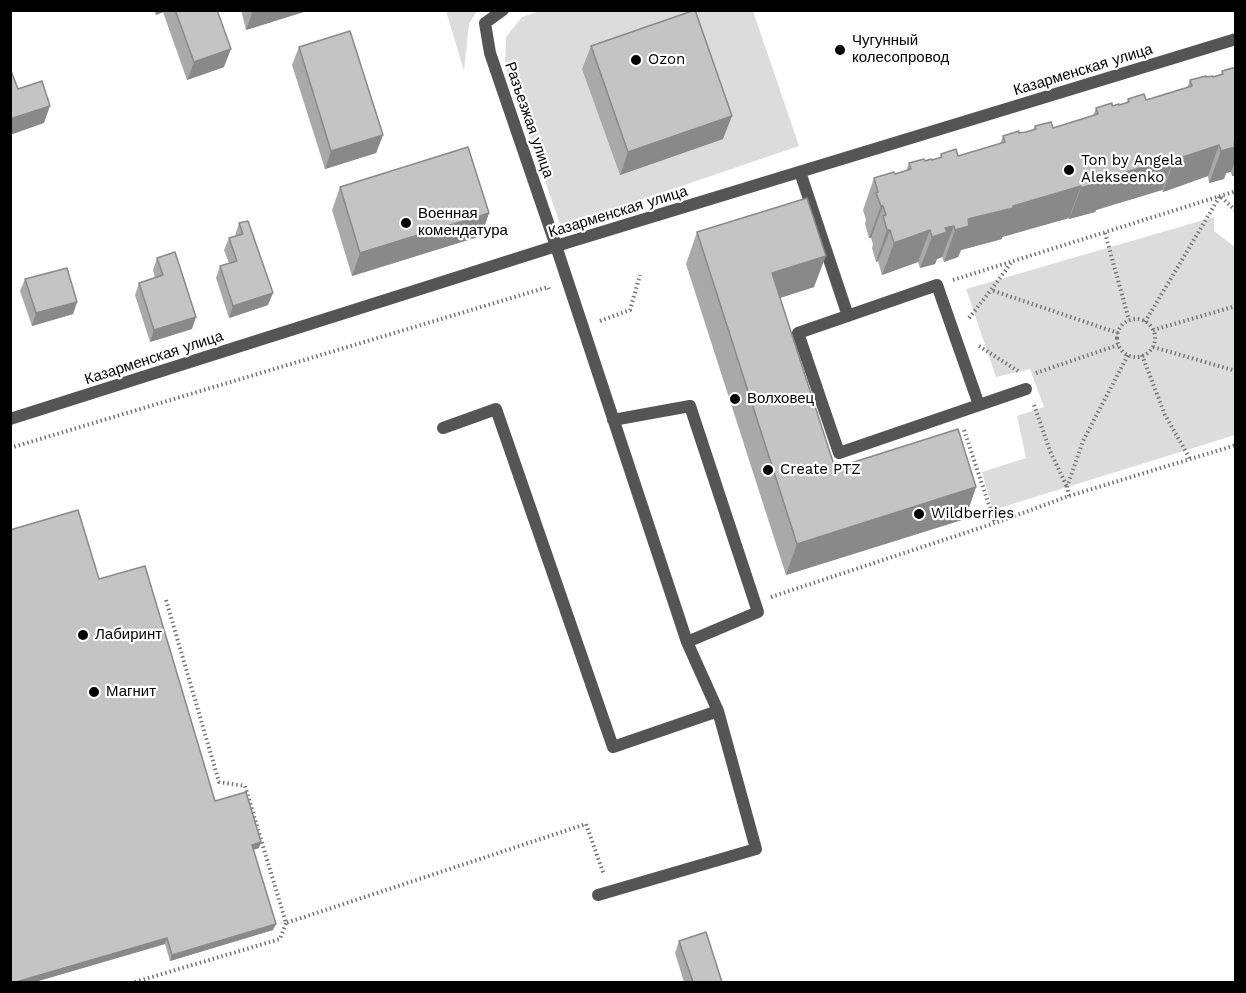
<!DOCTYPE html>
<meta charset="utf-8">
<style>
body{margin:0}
#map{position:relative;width:1246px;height:993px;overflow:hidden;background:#fff;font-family:"Work Sans",sans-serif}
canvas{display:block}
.frame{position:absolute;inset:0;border:12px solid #000;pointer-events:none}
</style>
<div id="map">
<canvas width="1246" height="993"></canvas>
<div class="frame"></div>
</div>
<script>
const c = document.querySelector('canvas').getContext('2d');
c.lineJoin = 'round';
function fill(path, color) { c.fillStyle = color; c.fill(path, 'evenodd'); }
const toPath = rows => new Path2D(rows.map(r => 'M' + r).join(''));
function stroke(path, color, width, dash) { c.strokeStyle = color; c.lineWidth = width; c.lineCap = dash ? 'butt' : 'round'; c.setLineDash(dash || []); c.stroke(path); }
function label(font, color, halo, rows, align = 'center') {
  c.font = font + ' "Work Sans",sans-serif'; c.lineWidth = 4.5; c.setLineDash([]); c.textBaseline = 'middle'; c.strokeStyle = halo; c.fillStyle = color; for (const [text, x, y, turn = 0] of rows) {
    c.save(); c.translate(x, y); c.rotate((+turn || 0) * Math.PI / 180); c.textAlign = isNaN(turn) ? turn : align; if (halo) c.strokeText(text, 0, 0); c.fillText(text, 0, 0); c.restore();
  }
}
const green = toPath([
 [446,11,477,11,469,24,464,71],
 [540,11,753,11,799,146,561,227,505,65,506,37,522,17],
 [1214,217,1214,231,1235,247,1235,435,993,510,982,472,1026,458,1017,416,1044,407,1030,369,996,377,966,289]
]);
const path = toPath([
 [1105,233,1129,320],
 [1011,263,991,290,1118,333],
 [953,280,1236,191],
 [969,318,991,290],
 '1117 338a19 19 0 1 1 38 0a19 19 0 1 1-38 0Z',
 [600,321,630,310,640,275],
 [1145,322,1220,196,1236,211],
 [1153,330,1236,306],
 [979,346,1018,371],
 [1153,347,1236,371],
 [1142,355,1165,415,1190,459],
 [1036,373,1118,345],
 [1034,405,1050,451,1067,487],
 [964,430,995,523],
 [10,448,548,287,549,289],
 [1069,496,1067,487,1083,441,1128,355],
 [771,597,995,523,1069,496,1236,445],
 [166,600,219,782,245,786,286,923,586,824,604,875],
 [135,982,280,939,286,923]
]);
const service = toPath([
 [800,172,848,316],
 [556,246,687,642,718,711,756,849,598,895],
 [979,405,937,285,798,333,839,453,1026,389],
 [613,420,690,406,758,612,687,642],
 [443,428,496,409,613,747,718,711]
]);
const minor = toPath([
 [503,10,485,23,490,53,556,246],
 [10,419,556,246,1236,39]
]);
const wall = toPath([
 [154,10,217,10,224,67,187,80,163,12,156,15],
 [241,10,310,10,246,30],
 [591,46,723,139,620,175,582,69],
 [299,47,383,135,376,153,325,169,292,65],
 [1236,67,1236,175,1232,176,1231,172,1226,173,1224,179,1209,183,1208,176,1163,192,1162,190,1096,210,1095,212,1069,219,1069,218,1002,237,1002,239,961,250,958,257,944,262,942,257,937,259,935,264,920,268,918,262,882,275,878,261,876,262,872,248,873,244,871,238,869,238,865,224,866,220,863,210,874,178,906,171,909,163,932,160,940,158,941,154,958,156,1000,144,1003,136,1026,132,1033,130,1035,126,1053,128,1093,116,1096,108,1119,105,1127,102,1128,99,1146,100,1187,88,1190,80,1213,77,1221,75,1222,71],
 [340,187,489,213,481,236,352,276,332,210],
 [239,223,268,305,229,318,216,278,220,266,229,263,224,250,229,238,235,236],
 [697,232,814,287,780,298,835,468,976,487,965,519,786,575,686,264],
 [157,258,192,329,150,342,135,295,139,283,155,278,153,270],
 [25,279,77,302,73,314,32,326,20,291],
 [99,579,215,801,259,848,253,850,273,930,170,961,165,944,35,982,10,982],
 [679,941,722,982,684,982,675,953]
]);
const shadedWall = toPath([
 [157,10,164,10,163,12,156,15],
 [253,10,310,10,246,30],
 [231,49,224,67,187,80,194,62],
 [50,106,44,123,10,135,10,119],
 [732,116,723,139,620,175,628,152],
 [383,135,376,153,325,169,331,151],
 [1236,142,1236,160,1231,172,1226,173,1224,179,1209,183,1221,151],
 [1219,145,1208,176,1163,192,1174,160],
 [1174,158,1162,190,1096,210,1095,212,1069,219,1081,188,1106,178],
 [1236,168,1236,175,1232,176],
 [1081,186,1069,218,1002,237,1002,239,961,250,958,257,944,262,955,230,968,219],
 [881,206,883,206,871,238,869,238],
 [489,213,481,236,352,276,360,253],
 [954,226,942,257,937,259,935,264,920,268,932,237,945,228],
 [887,230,890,230,878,261,876,262],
 [930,230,918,262,882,275,894,243],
 [826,256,814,287,761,304,772,273],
 [273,293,268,305,229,318,233,306],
 [77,302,73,314,32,326,36,313],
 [196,317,192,329,150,342,154,330],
 [976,487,965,519,786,575,797,544],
 [261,842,259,848,250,851,252,845],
 [276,924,273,930,170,961,172,955],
 [167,938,165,944,35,982,16,982]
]);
const building = toPath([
 [175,10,217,10,231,49,194,62,175,10],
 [695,10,732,116,628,152,591,46,695,10],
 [350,31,383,135,331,151,299,47,350,31],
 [1236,67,1236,142,1234,143,1235,147,1221,151,1219,145,1174,160,1174,158,1106,178,1106,180,1081,188,1081,186,1013,206,1013,208,968,219,969,226,955,230,954,226,945,228,947,232,932,237,930,230,894,243,890,230,887,230,883,216,886,215,883,206,881,206,876,193,878,192,874,178,894,172,895,174,911,169,909,163,924,159,925,161,931,159,932,160,942,157,941,154,956,149,958,156,1005,142,1003,136,1019,131,1019,133,1026,132,1036,129,1035,126,1051,122,1053,128,1098,114,1096,108,1112,103,1112,106,1119,104,1119,105,1129,102,1128,99,1144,94,1146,100,1192,86,1190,80,1206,76,1206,77,1213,76,1213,77,1223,74,1222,71,1236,67],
 [10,68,18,89,42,81,50,106,10,119,10,68],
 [468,147,489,213,360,253,340,187,468,147],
 [807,198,826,256,772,273,835,468,958,429,976,487,797,544,697,232,807,198],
 [248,221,273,293,233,306,220,266,237,261,229,238,243,234,239,223,248,221],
 [175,252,196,317,154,330,139,283,163,275,157,258,175,252],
 [67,268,77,302,36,313,25,279,67,268],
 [78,510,99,579,145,566,215,801,246,792,261,842,252,845,276,924,172,955,167,938,16,982,10,982,10,530,78,510],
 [706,932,722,982,693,982,679,941,706,932]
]);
const markers = [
 [840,50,6,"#000"],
 [636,60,6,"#000"],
 [1069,170,6,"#000"],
 [406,223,6,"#000"],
 [735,399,6,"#000"],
 [768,470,6,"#000"],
 [919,514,6,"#000"],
 [83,635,6,"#000"],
 [94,692,6,"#000"]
];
const poiNames = [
 ["Чугунный",852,41],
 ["колесопровод",852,58],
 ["Ozon",648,60],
 ["Ton by Angela",1081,161],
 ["Alekseenko",1081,178],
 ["Военная",418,214],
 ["комендатура",418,231],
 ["Волховец",747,399],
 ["Create PTZ",780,470],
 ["Wildberries",931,514],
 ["Лабиринт",95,635],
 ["Магнит",106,692]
];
const streetNames = [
 ["Казарменская улица",1083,70,-17],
 ["Разъезжая улица",529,120,71],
 ["Казарменская улица",618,212,-17],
 ["Казарменская улица",154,358,-18]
];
fill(green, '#dcdcdc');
stroke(path, '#777', 4, [1.5, 3]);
stroke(service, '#555', 12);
stroke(minor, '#555', 12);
fill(wall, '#a9a9a9');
fill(shadedWall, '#898989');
fill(building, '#c4c4c4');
stroke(building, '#898989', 1.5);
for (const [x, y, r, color] of markers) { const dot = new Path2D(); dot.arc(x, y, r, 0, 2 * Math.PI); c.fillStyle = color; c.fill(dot); stroke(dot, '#fff', 2); }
label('15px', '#000', '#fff', poiNames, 'left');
label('15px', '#000', '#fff', streetNames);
</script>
